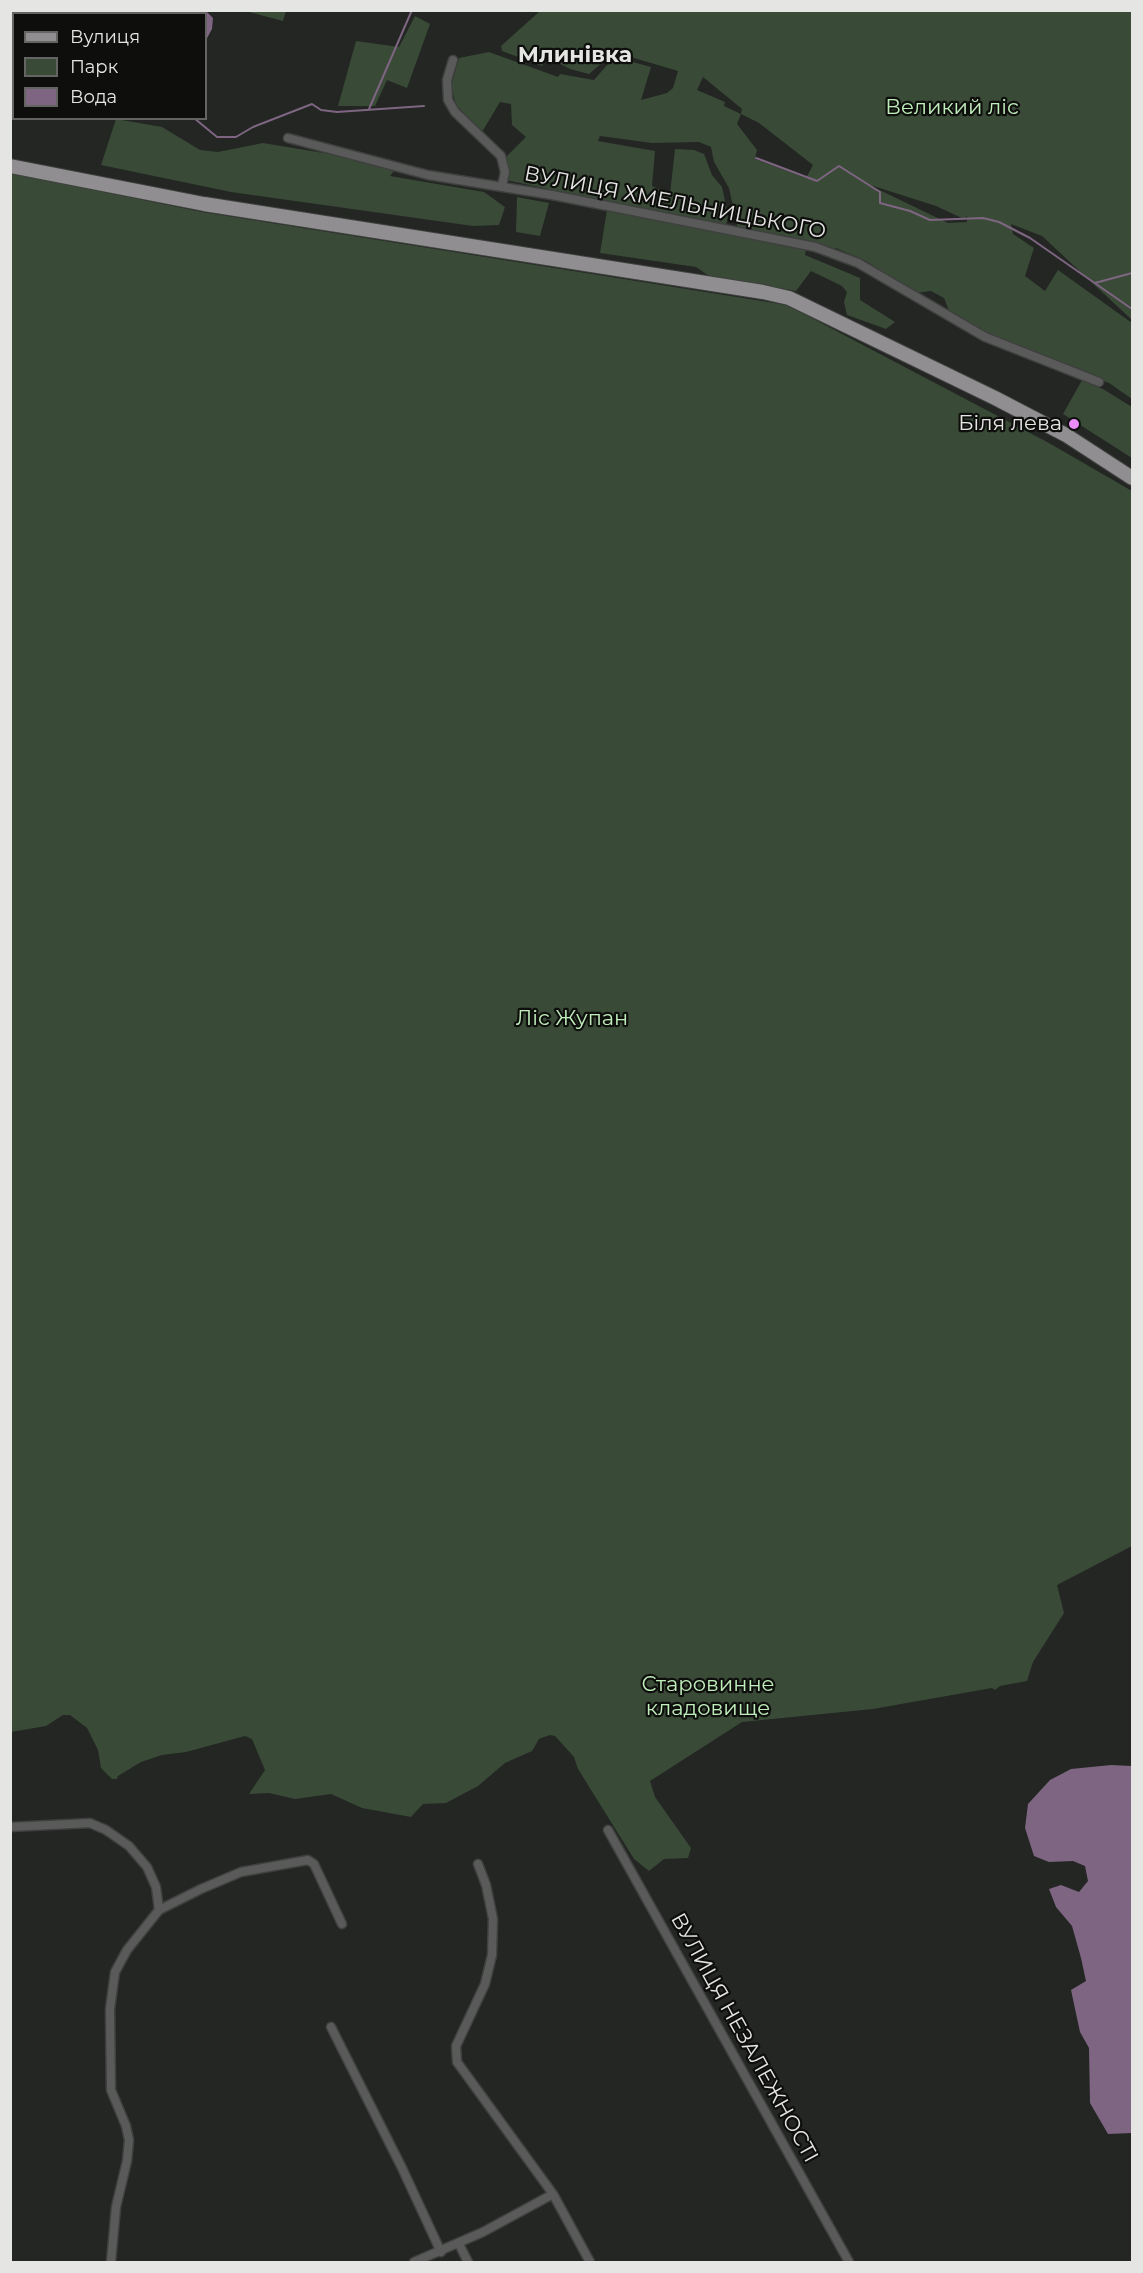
<!DOCTYPE html>
<meta charset="utf-8">
<style>
body{margin:0}
#map{position:relative;width:1143px;height:2273px;overflow:hidden;background:#232623;font-family:Montserrat,sans-serif}
canvas{display:block}
.frame{position:absolute;inset:0;border:12px solid #e5e6e4;pointer-events:none}
.legend{position:absolute;left:12px;top:12px;width:195px;height:108px;box-sizing:border-box;background:#0e0f0d;border:2px solid #646563;margin:0;padding:8px 10px;list-style:none;font-size:18px;color:#e5e6e4}
.legend li{display:flex;align-items:center;gap:12px;height:30px}
.legend b{width:30px;border:2px solid #646563}
</style>
<div id="map">
<canvas width="1143" height="2273"></canvas>
<div class="frame"></div>
<ul class="legend">
<li><b style="height:8px;background:#918e91"></b>Вулиця</li>
<li><b style="height:16px;background:#394a37"></b>Парк</li>
<li><b style="height:16px;background:#7e6582"></b>Вода</li>
</ul>
</div>
<script>
const c = document.querySelector('canvas').getContext('2d');
c.lineJoin = 'round';
function fill(path, color) { c.fillStyle = color; c.fill(path, 'evenodd'); }
const toPath = rows => new Path2D(rows.map(r => 'M' + r).join(''));
function stroke(path, color, width, dash) { c.strokeStyle = color; c.lineWidth = width; c.lineCap = dash ? 'butt' : 'round'; c.setLineDash(dash || []); c.stroke(path); }
function label(font, color, halo, rows, align = 'center') {
  c.font = font + ' Montserrat,sans-serif'; c.lineWidth = 4.5; c.setLineDash([]); c.textBaseline = 'middle'; c.strokeStyle = halo; c.fillStyle = color; for (const [text, x, y, turn = 0] of rows) {
    c.save(); c.translate(x, y); c.rotate((+turn || 0) * Math.PI / 180); c.textAlign = isNaN(turn) ? turn : align; if (halo) c.strokeText(text, 0, 0); c.fillText(text, 0, 0); c.restore();
  }
}
const green = toPath([
 [25,11,30,13,14,14,13,47,11,45,11,13],
 [245,11,286,10,286,11,283,21],
 [540,11,1132,11,1132,320,1042,236,1011,224,1013,234,1034,248,1025,276,1045,291,1058,270,1132,323,1132,399,1109,383,971,327,949,311,944,298,931,291,915,293,866,261,836,248,832,252,742,231,737,225,729,188,714,162,711,147,699,142,652,143,600,136,598,141,655,151,652,186,670,194,675,149,694,150,704,154,712,175,722,187,728,215,726,227,506,180,505,158,526,137,512,125,511,104,500,102,482,132,456,105,451,86,459,58,489,52,558,77,560,74,594,80,614,57,651,67,641,100,667,93,673,88,678,71,604,49,602,63,589,74,570,69,551,59,546,58,542,66,502,51,501,46],
 [703,77,742,109,741,114,724,106,725,102,697,90],
 [741,114,759,123,813,165,806,178,755,159,757,150,737,124],
 [867,184,936,206,964,219,967,216,967,222,948,223],
 [415,16,430,24,407,88,387,80,375,106,338,106,356,41,399,47],
 [116,119,162,127,200,150,218,152,263,143,330,154,331,151,394,171,390,176,484,192,505,207,499,225,473,226,231,192,101,165],
 [11,173,202,212,787,305,1049,443,1132,491,1132,1546,1057,1585,1064,1613,1033,1662,1027,1681,1000,1686,995,1690,992,1688,873,1709,742,1722,650,1781,655,1797,691,1848,688,1858,664,1859,649,1871,634,1859,578,1769,574,1757,555,1736,550,1735,539,1739,532,1751,505,1763,478,1786,446,1803,423,1804,411,1817,362,1808,331,1794,295,1799,269,1793,249,1794,265,1770,252,1739,245,1736,186,1752,162,1755,141,1762,118,1776,117,1779,112,1779,101,1768,98,1750,87,1728,70,1715,63,1715,46,1726,11,1732],
 [517,197,549,203,540,236,516,232],
 [607,210,806,249,805,255,860,278,860,300,895,322,886,329,847,315,844,302,847,292,842,286,811,271,796,291,709,276,696,267,600,253],
 [1082,380,1103,389,1132,407,1132,458,1063,414]
]);
const water = toPath([
 [188,11,206,11,213,18,212,29,206,40,206,14,186,13],
 [1111,1765,1132,1766,1132,2133,1108,2134,1090,2103,1089,2048,1080,2032,1071,1990,1086,1981,1081,1958,1072,1926,1056,1907,1049,1889,1061,1885,1079,1892,1088,1881,1085,1866,1073,1861,1049,1862,1034,1856,1025,1828,1028,1804,1050,1780,1071,1769]
]);
const stream = toPath([
 [10,15,21,14],
 [10,41,14,42],
 [369,109,412,10],
 [194,118,217,137,236,137,253,127,312,104,321,110,337,112,424,106],
 [756,158,817,181,839,166,880,192,880,203,910,211,930,220,983,218,999,222,1030,238,1132,309],
 [1095,283,1132,273]
]);
const minor = toPath([
 [10,54,14,55],
 [453,60,447,80,448,100,455,112,501,156,505,172,502,186],
 [288,138,428,175,552,195,815,247,858,263,985,337,1099,382],
 [10,1827,90,1823,106,1830,129,1846,147,1867,156,1887,159,1910],
 [608,1830,849,2262],
 [478,1864,486,1885,493,1919,492,1955,485,1984,456,2046,457,2062,553,2194,590,2262],
 [331,2027,402,2168,441,2252],
 [459,2244,468,2262],
 [111,2262,116,2207,127,2161,129,2140,126,2126,111,2090,110,2009,115,1972,127,1950,159,1910,201,1889,241,1872,308,1860,314,1864,342,1924],
 [414,2262,483,2232,553,2194]
]);
const primary = toPath([
 [10,166,204,204,763,292,789,298,995,398,1066,435,1132,478]
]);
const markers = [
 [1074,424,6,"#ec8cfb"]
];
const parkNames = [
 ["Великий ліс",952,108],
 ["Ліс Жупан",572,1019],
 ["Старовинне",708,1685],
 ["кладовище",708,1709]
];
const streetNames = [
 ["ВУЛИЦЯ ХМЕЛЬНИЦЬКОГО",675,203,11],
 ["ВУЛИЦЯ НЕЗАЛЕЖНОСТІ",744,2038,61]
];
const poiNames = [
 ["Бiля лева",1062,424]
];
const neighbourhoodNames = [
 ["Млинівка",575,56]
];
fill(green, '#394a37');
fill(water, '#7e6582');
stroke(stream, '#7e6582', 2);
stroke(minor, '#3e413e', 11);
stroke(primary, '#3e413e', 16);
stroke(minor, '#5b5a5b', 8);
stroke(primary, '#918e91', 14);
for (const [x, y, r, color] of markers) { const dot = new Path2D(); dot.arc(x, y, r, 0, 2 * Math.PI); c.fillStyle = color; c.fill(dot); stroke(dot, '#0e0f0d', 2); }
label('21px', '#c0eebb', '#0e0f0d', parkNames);
label('21px', '#e5e6e4', '#0e0f0d', streetNames);
label('21px', '#e5e6e4', '#0e0f0d', poiNames, 'right');
label('bold 22px', '#e5e6e4', '#0e0f0d', neighbourhoodNames);
</script>
